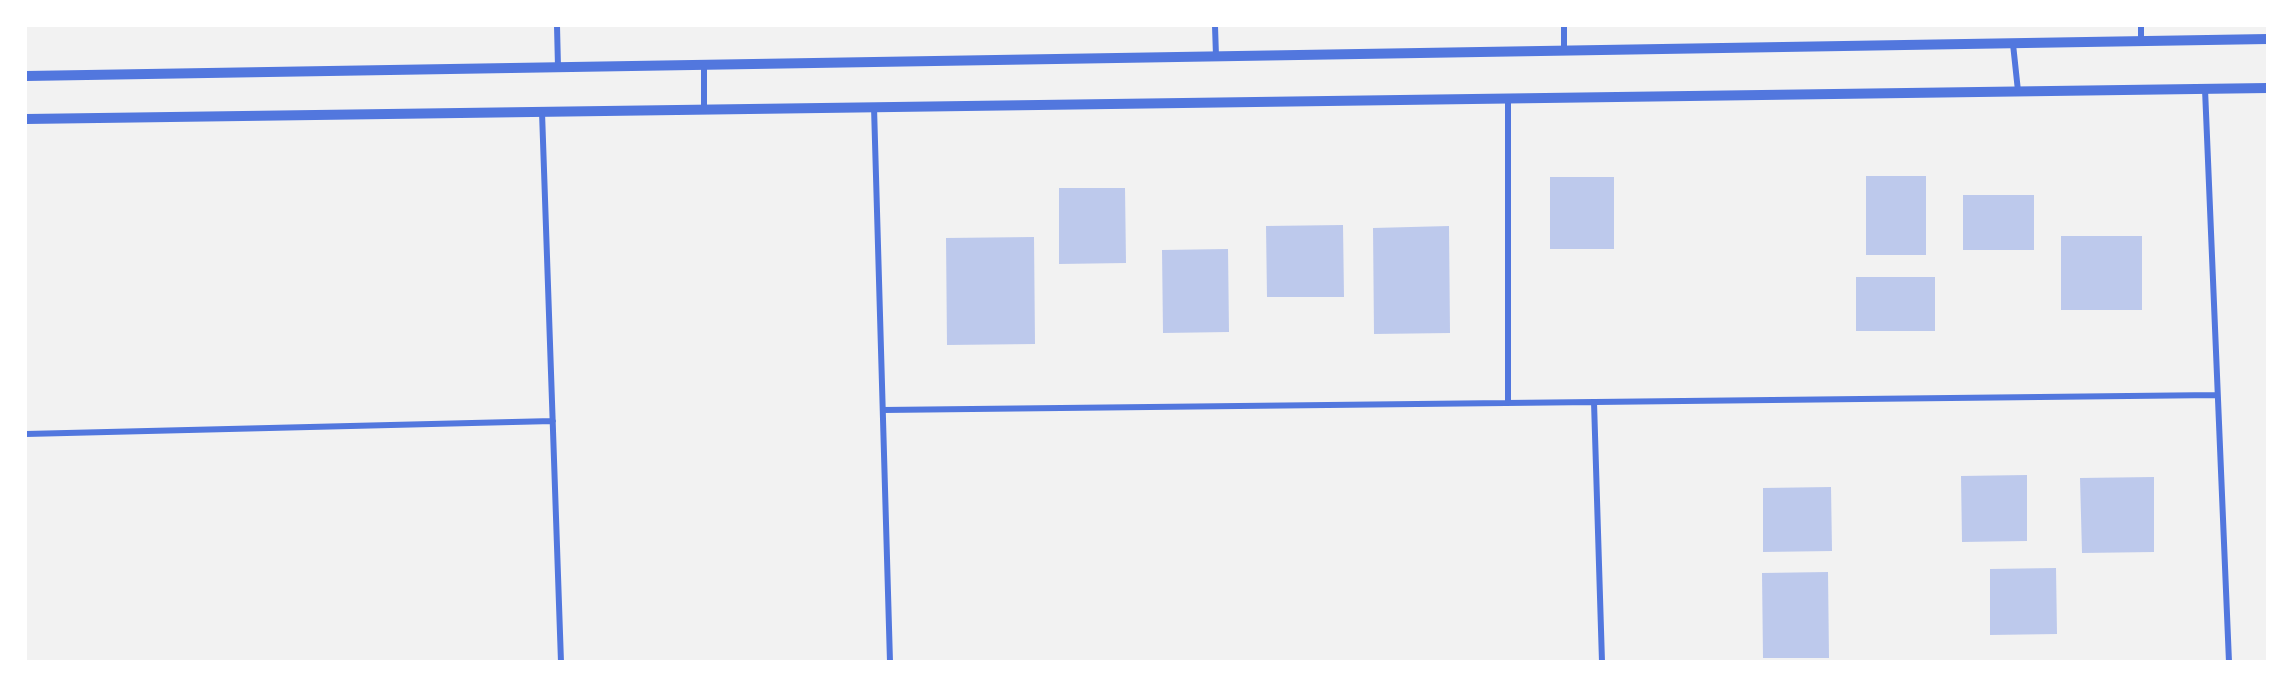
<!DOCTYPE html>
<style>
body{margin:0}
#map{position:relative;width:2293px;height:687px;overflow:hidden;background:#f2f2f2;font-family:"DejaVu Sans",sans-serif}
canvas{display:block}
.frame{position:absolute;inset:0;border:27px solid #fff;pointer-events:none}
</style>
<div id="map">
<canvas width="2293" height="687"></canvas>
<div class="frame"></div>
</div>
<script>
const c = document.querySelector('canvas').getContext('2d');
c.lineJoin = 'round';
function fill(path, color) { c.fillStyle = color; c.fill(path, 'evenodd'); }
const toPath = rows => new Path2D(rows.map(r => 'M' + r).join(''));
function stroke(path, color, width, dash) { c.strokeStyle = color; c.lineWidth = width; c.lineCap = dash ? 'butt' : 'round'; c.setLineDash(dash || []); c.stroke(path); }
const building = toPath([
 [1866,176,1926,176,1926,255,1866,255],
 [1550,177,1614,177,1614,249,1550,249],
 [1059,188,1125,188,1126,263,1059,264],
 [1963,195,2034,195,2034,250,1963,250],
 [1343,225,1344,297,1267,297,1266,226],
 [1449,226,1450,333,1374,334,1373,228],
 [2061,236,2142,236,2142,310,2061,310],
 [1034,237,1035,344,947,345,946,238],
 [1228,249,1229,332,1163,333,1162,250],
 [1856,277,1935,277,1935,331,1856,331],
 [2027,475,2027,541,1962,542,1961,476],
 [2154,477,2154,552,2082,553,2080,478],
 [1831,487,1832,551,1763,552,1763,488],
 [2056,568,2057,634,1990,635,1990,569],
 [1828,572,1829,658,1763,658,1762,573]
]);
const minor = toPath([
 [557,26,558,67],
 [1215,26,1216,56],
 [1564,26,1564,51],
 [2141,26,2141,41],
 [2013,44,2018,91],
 [704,65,704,109],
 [2205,89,2229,662],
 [1508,99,1508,403],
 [874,107,890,662],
 [542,112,561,662],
 [1594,402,1602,662],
 [883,410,2217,395],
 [26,434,553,421]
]);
const tertiary = toPath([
 [26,76,2268,39],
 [26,119,2268,88]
]);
fill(building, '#bdc9ec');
stroke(minor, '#5277de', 6);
stroke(tertiary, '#5277de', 10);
</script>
